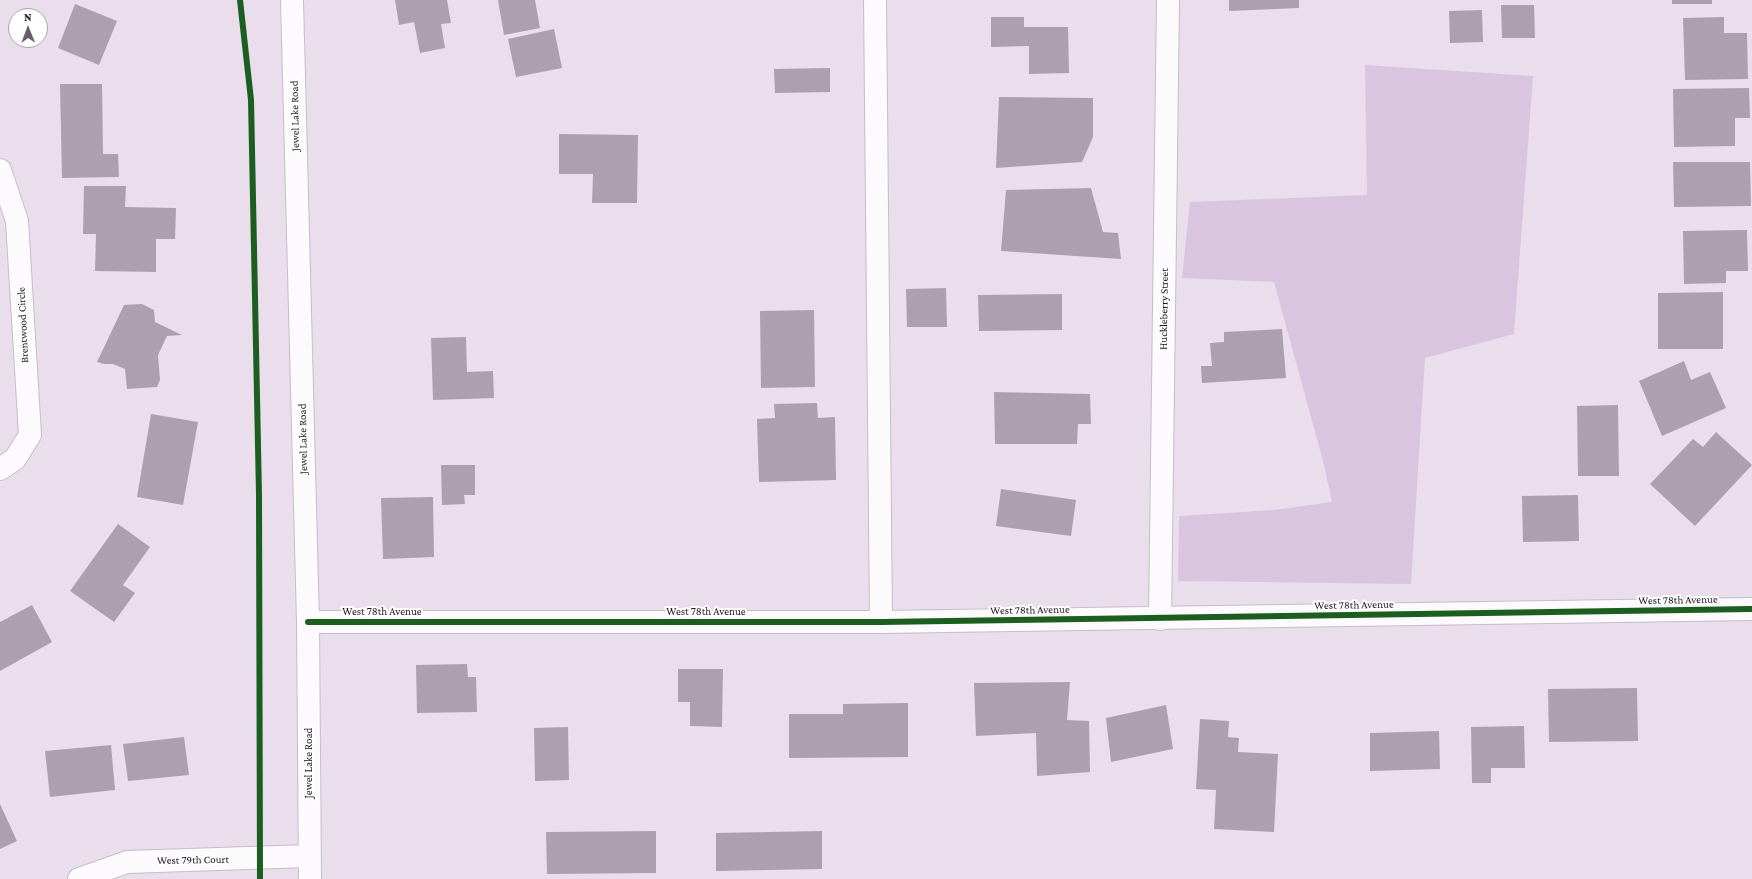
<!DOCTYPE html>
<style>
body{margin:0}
#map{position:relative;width:1752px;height:879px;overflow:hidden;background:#eadeed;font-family:"Crimson Pro",serif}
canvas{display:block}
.north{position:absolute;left:8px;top:8px;width:40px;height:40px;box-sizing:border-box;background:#fff;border:1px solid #a5a2a5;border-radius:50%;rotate:359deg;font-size:11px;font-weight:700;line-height:16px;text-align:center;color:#1d161f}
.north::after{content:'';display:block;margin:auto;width:14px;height:18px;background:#655c67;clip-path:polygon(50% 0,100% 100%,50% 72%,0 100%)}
</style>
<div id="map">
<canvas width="1752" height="879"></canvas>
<div class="north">N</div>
</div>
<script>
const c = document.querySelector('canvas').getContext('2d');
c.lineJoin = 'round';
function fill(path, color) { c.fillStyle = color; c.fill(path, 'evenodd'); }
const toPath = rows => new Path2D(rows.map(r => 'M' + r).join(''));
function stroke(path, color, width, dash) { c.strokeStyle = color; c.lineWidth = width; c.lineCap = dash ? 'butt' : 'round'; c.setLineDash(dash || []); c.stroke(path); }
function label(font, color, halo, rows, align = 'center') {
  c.font = font + ' "Crimson Pro",serif'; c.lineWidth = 4; c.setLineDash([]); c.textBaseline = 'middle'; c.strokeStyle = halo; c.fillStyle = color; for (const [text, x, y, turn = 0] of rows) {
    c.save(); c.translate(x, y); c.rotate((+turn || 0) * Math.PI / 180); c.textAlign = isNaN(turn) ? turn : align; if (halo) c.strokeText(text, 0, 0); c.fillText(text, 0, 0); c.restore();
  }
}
const green = toPath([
 [1365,65,1533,76,1514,334,1425,358,1411,584,1178,581,1179,516,1274,510,1332,502,1323,461,1274,282,1182,278,1190,202,1367,195]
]);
const building = toPath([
 [395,0,447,0,451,23,441,24,445,48,420,53,414,22,399,25],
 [498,0,535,0,540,28,504,35],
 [1229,0,1299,0,1299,8,1229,11],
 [1672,0,1712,0,1712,4,1672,4],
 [75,4,117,21,99,65,58,48],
 [1501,5,1534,5,1535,38,1502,38],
 [1482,10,1483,42,1450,43,1449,11],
 [991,17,1024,17,1024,27,1068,27,1069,73,1029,74,1029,46,991,47],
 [1724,17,1724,33,1747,33,1748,79,1685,80,1683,18],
 [554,29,562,68,516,77,508,39],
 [830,68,830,92,775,93,774,69],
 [60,84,102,84,103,154,118,154,119,177,62,178],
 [1749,88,1750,118,1735,118,1735,146,1674,147,1673,89],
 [999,97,1093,98,1093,137,1082,162,996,168],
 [559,134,638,135,637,203,592,203,593,174,559,174],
 [1673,162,1750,162,1751,206,1674,207],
 [84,186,126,186,125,207,176,208,175,239,156,239,156,272,95,271,96,234,83,234],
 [1091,188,1103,232,1118,233,1121,259,1001,251,1006,190],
 [1747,230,1748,271,1726,271,1726,283,1684,284,1683,231],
 [946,288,947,327,907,327,906,289],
 [1723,292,1723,349,1658,349,1658,293],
 [1062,294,1062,330,979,331,978,295],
 [142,304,154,310,155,322,182,335,167,336,158,355,160,380,157,387,127,389,125,369,113,364,104,364,97,362,124,305],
 [814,310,815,387,761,388,760,311],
 [1282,329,1286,378,1202,383,1201,366,1212,366,1210,343,1224,342,1224,332],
 [466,337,467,372,493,371,494,398,433,400,431,338],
 [1684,361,1691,380,1710,372,1726,408,1662,436,1639,381],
 [994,392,1090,394,1091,424,1078,424,1077,444,995,444],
 [817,403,818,418,835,417,836,480,759,482,757,419,775,418,774,404],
 [1618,405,1619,476,1578,476,1577,406],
 [151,414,198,422,183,505,137,497],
 [1716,432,1752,465,1695,526,1650,484,1693,439,1703,447],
 [441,465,475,465,475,495,464,495,465,504,442,505],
 [1001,489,1076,500,1071,536,996,526],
 [1578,495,1579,541,1523,542,1522,496],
 [433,497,434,557,383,559,381,498],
 [118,524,150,547,123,585,135,593,114,622,70,591],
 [32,605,52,642,0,671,0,622],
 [467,664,468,677,476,677,477,712,417,713,416,665],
 [678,669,723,669,722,727,690,726,690,702,678,702],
 [1070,682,1067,720,1089,721,1090,772,1037,776,1036,733,976,736,974,683],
 [1637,688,1638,741,1549,742,1548,689],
 [908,703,908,757,789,758,789,714,843,714,843,704],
 [1166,705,1173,749,1111,762,1106,718],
 [1200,719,1229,721,1228,737,1239,738,1238,752,1278,754,1274,832,1214,829,1216,790,1196,789],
 [1524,726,1525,768,1491,768,1491,783,1472,783,1471,727],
 [568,727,569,780,535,781,534,728],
 [1439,731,1440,769,1370,771,1370,733],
 [184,737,189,775,128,781,123,744],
 [111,745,115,790,50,797,45,751],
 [0,804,17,841,0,849],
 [656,831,656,873,547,874,546,832],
 [822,831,822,869,716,871,716,833]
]);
const minor = toPath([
 [875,0,881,622],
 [0,170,17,221,30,435,15,459,0,469],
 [1160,619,1168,0],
 [308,622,881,622,1752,609],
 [79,879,127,862,309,856]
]);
const major = toPath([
 [292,0,308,622,310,879]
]);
const cycleway = toPath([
 [240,0,251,100,259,495,260,879],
 [308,622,881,622,1752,609]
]);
const streetNames = [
 ["Jewel Lake Road",295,116,-91],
 ["Huckleberry Street",1164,309,-89],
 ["Brentwood Circle",23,325,-93],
 ["Jewel Lake Road",303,439,-91],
 ["West 78th Avenue",1678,600,-1],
 ["West 78th Avenue",1354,605,-1],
 ["West 78th Avenue",1030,610,-1],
 ["West 78th Avenue",382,612],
 ["West 78th Avenue",706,612],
 ["Jewel Lake Road",309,763,-90],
 ["West 79th Court",193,860,-1]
];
fill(green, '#dac5e0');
fill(building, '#aca0af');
stroke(minor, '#c6bdc9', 24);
stroke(major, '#c6bdc9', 24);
stroke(minor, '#fcfafc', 22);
stroke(major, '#fcfafc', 22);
stroke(cycleway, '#1b5e20', 6);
label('11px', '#1d161f', '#fff', streetNames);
</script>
